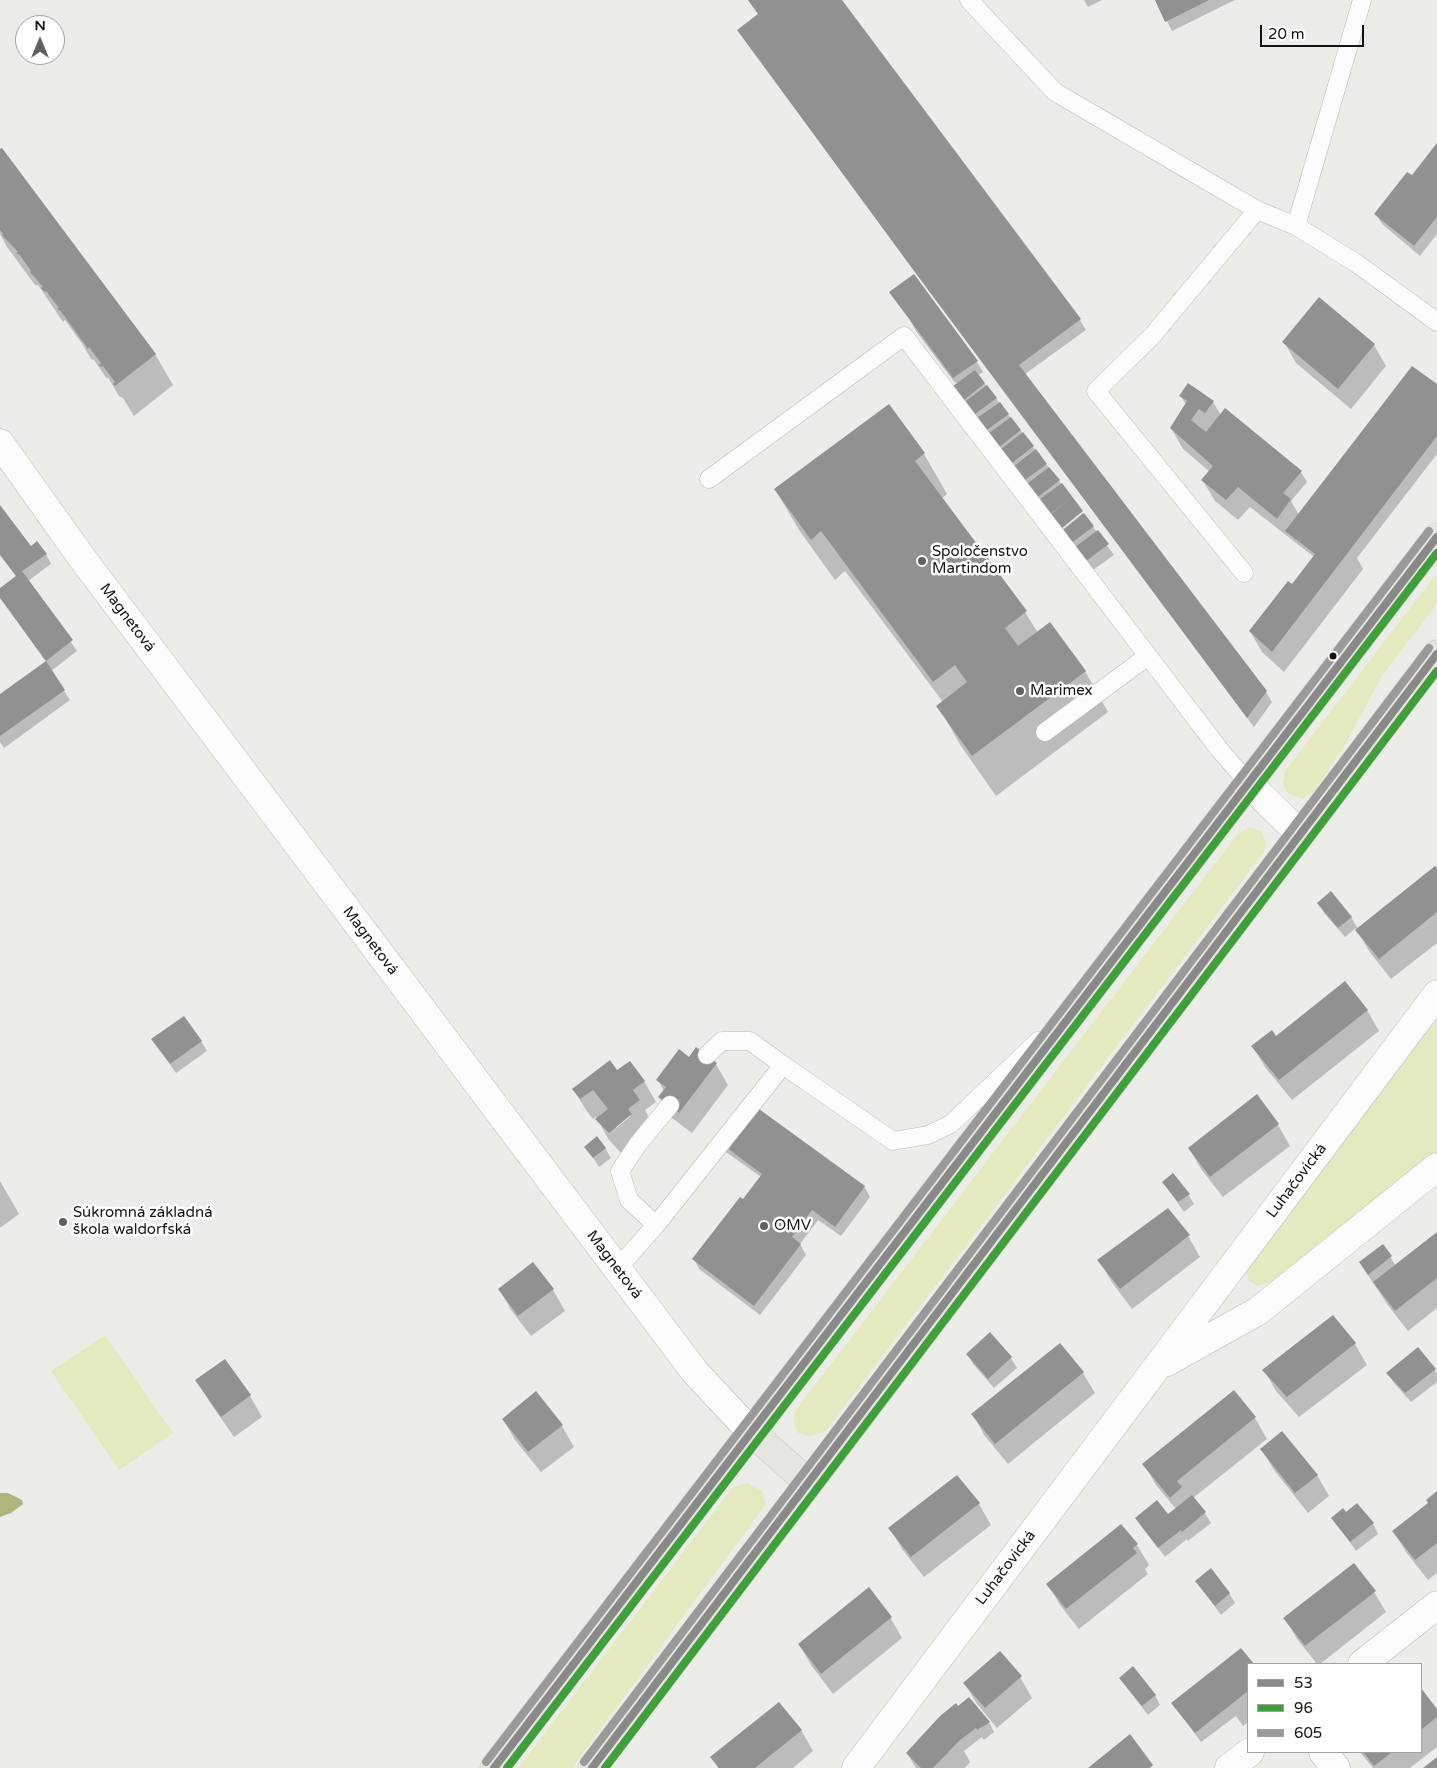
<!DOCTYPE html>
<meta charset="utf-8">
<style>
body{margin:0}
#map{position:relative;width:1437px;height:1768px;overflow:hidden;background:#ecede9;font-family:"Varela Round",sans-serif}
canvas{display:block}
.legend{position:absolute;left:1247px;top:1663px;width:175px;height:90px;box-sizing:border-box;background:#fffffe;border:1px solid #a1a1a0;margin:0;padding:6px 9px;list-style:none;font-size:15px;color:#141412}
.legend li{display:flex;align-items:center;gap:10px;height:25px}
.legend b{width:25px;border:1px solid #a1a1a0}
.north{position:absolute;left:15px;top:15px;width:50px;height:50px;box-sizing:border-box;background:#fffffe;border:1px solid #a1a1a0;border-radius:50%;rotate:0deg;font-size:14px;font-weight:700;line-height:20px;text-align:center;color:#141412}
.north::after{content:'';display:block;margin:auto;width:18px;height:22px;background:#60605d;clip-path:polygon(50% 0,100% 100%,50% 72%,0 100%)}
.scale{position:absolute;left:1260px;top:25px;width:104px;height:22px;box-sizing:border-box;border:2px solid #141412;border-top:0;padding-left:6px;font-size:15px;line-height:18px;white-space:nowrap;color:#141412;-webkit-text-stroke:4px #fffffe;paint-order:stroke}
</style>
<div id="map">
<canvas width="1437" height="1768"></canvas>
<ul class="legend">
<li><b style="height:6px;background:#898989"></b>53</li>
<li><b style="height:6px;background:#3fa03b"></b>96</li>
<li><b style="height:6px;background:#999a99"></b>605</li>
</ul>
<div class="north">N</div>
<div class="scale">20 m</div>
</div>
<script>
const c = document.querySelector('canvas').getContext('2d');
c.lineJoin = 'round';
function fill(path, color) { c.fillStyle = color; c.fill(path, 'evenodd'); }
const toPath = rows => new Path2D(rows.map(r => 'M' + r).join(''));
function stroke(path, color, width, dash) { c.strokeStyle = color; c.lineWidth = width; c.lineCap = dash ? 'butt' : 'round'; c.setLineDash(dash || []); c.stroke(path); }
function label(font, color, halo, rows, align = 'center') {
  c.font = font + ' "Varela Round",sans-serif'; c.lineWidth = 5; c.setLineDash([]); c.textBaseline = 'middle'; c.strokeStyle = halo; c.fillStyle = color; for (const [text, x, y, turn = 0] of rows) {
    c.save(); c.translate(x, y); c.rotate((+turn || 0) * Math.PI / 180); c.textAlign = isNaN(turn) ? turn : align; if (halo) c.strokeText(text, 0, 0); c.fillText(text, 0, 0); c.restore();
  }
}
const green = toPath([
 [1437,573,1437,604,1382,676,1345,745,1315,791,1302,799,1288,793,1283,783,1285,771],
 [1249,827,1261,831,1266,842,1264,852,825,1432,810,1436,798,1433,793,1422,795,1411,1236,836],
 [1437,1019,1437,1152,1275,1280,1258,1286,1249,1281,1247,1273,1250,1264],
 [105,1335,173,1433,119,1470,51,1371],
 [748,1483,762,1491,766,1504,572,1768,518,1768,733,1487]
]);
const water = toPath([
 [0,1493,8,1493,22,1500,23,1504,11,1513,0,1517]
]);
const shadow = toPath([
 [748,0,840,0,1080,320,1086,330,1025,374,1266,692,1272,702,1254,727,922,282,745,40,759,15],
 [1084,0,1102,0,1088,7],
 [1156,0,1235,0,1172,31],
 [1437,145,1437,234,1420,256,1382,224,1376,214,1412,176],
 [0,151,155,354,173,385,134,416,123,398,119,396,109,379,108,377,107,379,94,360,91,359,83,345,65,320,63,322,61,319,38,285,35,285,7,247,0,234],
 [1319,299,1374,345,1386,366,1351,409,1296,363,1284,342],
 [910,320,977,362,983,372,978,375,1082,511,1060,528,961,396,955,386,958,384,956,382,955,383,916,331],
 [1437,386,1437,454,1357,558,1363,569,1284,672,1262,652,1250,631,1292,586,1314,557,1250,507,1238,520,1215,501,1203,481,1210,472,1183,449,1171,428,1186,405,1181,396,1213,402,1221,415,1225,409,1301,472,1307,482,1291,501,1299,515],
 [924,454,947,494,941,499,1025,612,1038,633,1085,671,1108,712,996,796,961,746,938,706,943,702,845,571,835,580,799,530,775,489],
 [0,507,30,548,46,554,51,564,28,581,77,651,51,671,70,700,4,748,0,742,0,695,46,662,0,597,0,589,17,577,0,554],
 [1083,513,1114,555,1093,570,1062,530],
 [1437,870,1437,943,1391,979,1369,951,1356,928,1345,937,1324,913,1318,903,1351,917,1358,929],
 [1367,1010,1379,1031,1292,1100,1265,1067,1253,1047,1276,1038],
 [153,1040,201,1041,207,1051,176,1073],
 [697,1049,716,1064,728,1085,692,1133,672,1118,660,1097,664,1091,658,1080,689,1058],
 [617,1072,644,1081,656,1102,645,1110,651,1122,643,1135,621,1153,609,1140,596,1117,593,1119,586,1110,574,1090],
 [629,1114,631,1116,616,1128,616,1125],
 [1256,1096,1278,1125,1290,1146,1223,1197,1201,1169,1189,1148],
 [720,1142,864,1186,870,1197,841,1236,818,1220,800,1244,806,1255,760,1315,699,1269,694,1259,743,1201,761,1177,726,1152],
 [586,1147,605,1148,611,1158,599,1167],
 [0,1181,19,1214,0,1228],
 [1163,1182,1188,1194,1194,1204,1184,1212],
 [1168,1210,1188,1236,1200,1257,1132,1309,1111,1281,1099,1260],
 [1437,1234,1437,1308,1408,1331,1387,1304,1360,1263,1383,1246,1396,1266],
 [533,1264,553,1290,565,1311,531,1336,511,1310,499,1289],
 [1333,1316,1355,1344,1367,1365,1299,1417,1276,1391,1264,1370],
 [990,1334,1011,1358,1017,1368,994,1388,973,1364,968,1354],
 [225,1361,250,1396,262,1417,234,1437,209,1401,197,1380],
 [1435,1370,1437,1374,1437,1382,1411,1402,1394,1383,1388,1373],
 [1083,1373,1095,1393,1008,1464,984,1435,973,1414],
 [536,1393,562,1426,574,1447,541,1472,515,1440,503,1419],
 [1255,1418,1267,1439,1193,1498,1205,1513,1211,1523,1188,1541,1187,1539,1165,1557,1137,1518,1168,1515,1176,1509,1156,1485,1144,1464],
 [1262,1450,1317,1475,1329,1496,1308,1513,1274,1470],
 [957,1477,979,1504,991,1525,924,1577,902,1549,890,1528],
 [1437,1493,1437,1573,1428,1580,1406,1552,1394,1532,1429,1503],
 [1346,1514,1373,1524,1378,1534,1356,1551,1333,1518],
 [1137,1545,1149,1565,1145,1569,1148,1574,1079,1629,1060,1605,1048,1584],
 [1196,1581,1229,1593,1235,1603,1221,1615],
 [1374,1592,1386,1612,1320,1664,1317,1664,1297,1639,1285,1618],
 [890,1617,902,1638,833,1694,811,1665,799,1644],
 [1241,1650,1252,1664,1248,1664,1248,1722,1243,1726,1236,1716,1201,1742,1173,1704],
 [1020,1677,1032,1698,997,1728,977,1704,965,1684],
 [1121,1678,1155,1695,1160,1705,1148,1715,1127,1688],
 [1421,1691,1437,1711,1437,1747,1410,1768,1373,1768,1360,1752,1421,1752],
 [989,1722,994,1732,984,1740,982,1737,964,1751,970,1762,965,1768,916,1768,907,1753],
 [801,1730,813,1751,793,1768,718,1768,712,1757]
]);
const building = toPath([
 [748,0,842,0,1081,319,1019,365,1267,691,1247,718,915,272,737,30,758,14],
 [1155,0,1209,0,1165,22],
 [1437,143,1437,217,1414,246,1374,214,1407,172,1412,175],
 [2,148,156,354,115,386,113,384,115,382,103,366,102,367,99,365,101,363,89,347,88,349,60,310,59,311,57,308,59,308,46,291,45,292,41,288,43,287,30,272,31,271,19,254,16,254,18,252,2,235,3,234,0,230,0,149],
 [914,274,978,361,953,378,889,292],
 [1319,297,1375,344,1338,389,1282,342],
 [1412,366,1437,384,1437,436,1272,652,1249,631,1288,581,1292,584,1315,554,1285,531],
 [975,370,985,383,964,400,953,386],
 [1188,383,1214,401,1205,413,1199,409,1191,420,1206,432,1225,408,1302,471,1283,493,1291,499,1277,519,1238,487,1226,500,1201,480,1213,466,1170,428,1187,401,1179,396],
 [987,385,997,398,975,414,966,401],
 [1000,402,1009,414,987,430,977,418],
 [889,404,925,453,915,461,1027,611,1005,628,1018,646,1050,622,1086,671,972,756,936,706,967,682,955,665,933,682,821,531,811,540,774,489],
 [1011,417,1021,430,999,447,989,433],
 [1023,432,1034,446,1012,463,1001,449],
 [1036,449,1047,464,1025,480,1014,466],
 [1049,467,1060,480,1038,497,1027,484],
 [1062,483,1083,511,1061,529,1051,514,1071,498,1050,514,1040,499],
 [0,505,31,546,37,541,47,554,22,571,73,640,46,661,0,598,0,588,16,576,0,555],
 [1084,513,1094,526,1073,542,1062,531],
 [1098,530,1109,544,1086,561,1075,547],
 [46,661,65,690,0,736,0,694],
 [1435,866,1437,868,1437,912,1379,959,1355,930],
 [1331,891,1352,917,1338,928,1317,903],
 [1345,981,1368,1010,1279,1080,1251,1046,1272,1030,1276,1036],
 [184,1016,202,1041,170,1064,151,1039],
 [696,1047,717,1063,679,1113,658,1097,666,1087,656,1080,679,1049,689,1057],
 [610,1060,617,1070,630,1061,645,1081,633,1090,640,1100,628,1109,632,1114,609,1133,595,1119,608,1109,593,1090,580,1099,572,1089],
 [1257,1094,1279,1124,1210,1177,1188,1148],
 [748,1101,865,1186,835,1227,812,1210,792,1237,801,1244,754,1306,692,1259,740,1197,743,1199,762,1174,719,1142],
 [597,1136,606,1148,593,1158,584,1147],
 [1173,1173,1190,1194,1178,1202,1162,1182],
 [1168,1208,1190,1235,1120,1289,1097,1260],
 [1437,1232,1437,1278,1395,1311,1373,1282],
 [1383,1244,1392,1256,1368,1275,1359,1262],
 [533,1262,554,1289,518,1316,498,1289],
 [1333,1315,1356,1343,1287,1397,1262,1370],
 [990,1332,1012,1357,988,1379,966,1354],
 [1060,1343,1084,1372,995,1444,971,1414],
 [1418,1347,1436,1369,1405,1393,1386,1373],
 [225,1359,251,1395,221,1417,195,1380],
 [1234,1390,1256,1417,1177,1481,1182,1487,1170,1498,1142,1464],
 [536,1391,563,1425,528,1452,502,1419],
 [1282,1431,1318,1475,1295,1493,1260,1449],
 [957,1475,980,1503,911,1557,888,1528],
 [1437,1491,1437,1543,1415,1560,1392,1531,1428,1503,1426,1500],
 [1192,1495,1206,1512,1182,1532,1181,1530,1158,1548,1135,1518,1157,1500,1168,1514],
 [1357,1503,1374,1523,1350,1542,1331,1518,1343,1508,1346,1512],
 [1121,1524,1138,1544,1133,1548,1137,1553,1066,1609,1046,1584],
 [1354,1563,1376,1591,1305,1646,1283,1618],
 [1211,1568,1230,1593,1215,1606,1195,1581],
 [869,1587,892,1617,821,1674,798,1644],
 [1241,1648,1254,1664,1248,1664,1248,1691,1195,1733,1171,1703],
 [1000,1651,1022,1676,985,1708,963,1683],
 [1133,1666,1156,1695,1142,1706,1119,1678],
 [1421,1688,1437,1709,1437,1717,1421,1730],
 [969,1697,990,1722,977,1730,976,1728,959,1741,933,1768,921,1768,906,1753,940,1716,956,1703,958,1706],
 [779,1702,802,1730,755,1768,719,1768,710,1757],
 [1130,1734,1153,1765,1150,1768,1088,1768],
 [1363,1752,1392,1752,1374,1766],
 [1437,1757,1437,1768,1423,1768]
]);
const lane = toPath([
 [969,0,1055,92,1257,210,1296,226,1356,263,1437,322],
 [1296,226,1362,0],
 [709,479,904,336,1219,749,1248,783],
 [1244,573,1096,391,1152,336,1257,210],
 [1045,732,1148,656],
 [707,1055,722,1041,750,1041,783,1065],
 [656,1225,629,1200,620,1171,638,1144,670,1105],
 [617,1269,656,1225,783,1065,893,1141,928,1135,951,1124,1038,1041]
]);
const street = toPath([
 [0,443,82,558,695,1372,751,1432],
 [1248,783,1300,834],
 [1165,1363,1258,1311,1437,1167],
 [1362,1664,1437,1605],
 [1323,1752,1336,1768],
 [856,1768,1437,994],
 [1229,1768,1250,1752]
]);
const primary = toPath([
 [751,1432,809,1483],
 [494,1768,1437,537],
 [592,1768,809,1483,1437,654]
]);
const bus1 = toPath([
 [494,1768,1437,537],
 [592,1768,1437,654]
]);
const bus2 = toPath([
 [507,1768,1437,553],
 [605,1768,1437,671]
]);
const bus3 = toPath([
 [486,1762,1429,531],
 [584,1762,1429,648]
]);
const markers = [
 [922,561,5,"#60605d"],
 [1333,656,4.5,"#141412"],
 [1020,691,5,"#60605d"],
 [63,1222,5,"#60605d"],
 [764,1226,5,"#60605d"]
];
const poiNames = [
 ["Spoločenstvo",932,552],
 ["Martindom",932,569],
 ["Marimex",1030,691],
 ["Súkromná základná",73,1213],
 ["škola waldorfská",73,1230],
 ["OMV",774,1226]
];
const streetNames = [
 ["Magnetová",127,618,53],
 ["Magnetová",370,941,53],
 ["Luhačovická",1297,1181,-53],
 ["Magnetová",614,1265,53],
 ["Luhačovická",1006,1568,-53]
];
fill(green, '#e5e9c0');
fill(water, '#b0b579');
fill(shadow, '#0003');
fill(building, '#91928f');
stroke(lane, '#babab8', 19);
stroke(street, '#babab8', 29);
stroke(primary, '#c9cac8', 29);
stroke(lane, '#fcfcfc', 18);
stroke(street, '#fcfcfc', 28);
stroke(primary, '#e6e6e1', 28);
stroke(bus1, '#898989', 8);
stroke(bus2, '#3fa03b', 8);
stroke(bus3, '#999a99', 8);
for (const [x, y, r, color] of markers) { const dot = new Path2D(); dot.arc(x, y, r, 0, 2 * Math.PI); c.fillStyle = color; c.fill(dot); stroke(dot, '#fffffe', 2); }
label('15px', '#141412', '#fffffe', poiNames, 'left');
label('15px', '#141412', '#fffffe', streetNames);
</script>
